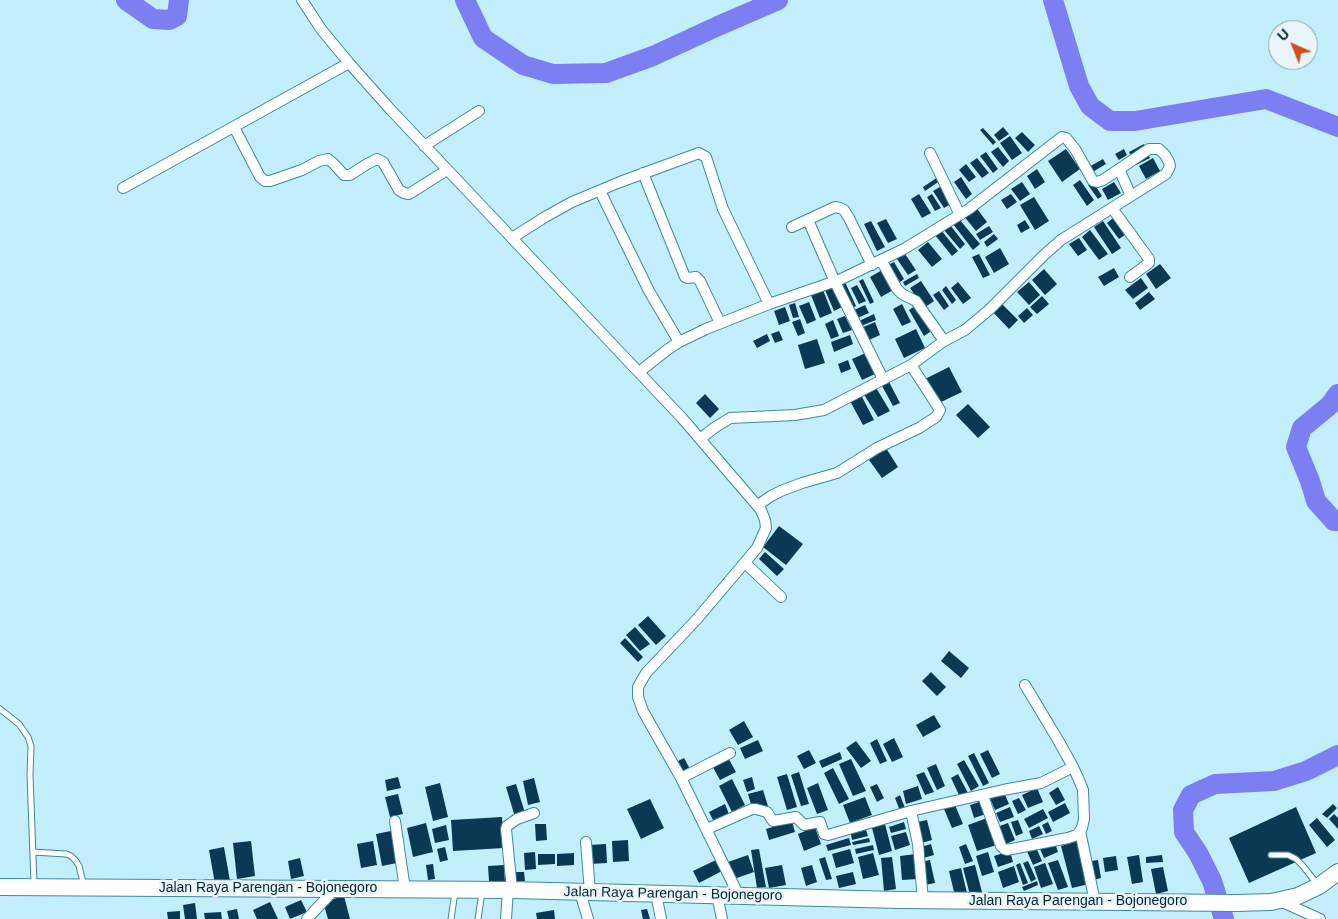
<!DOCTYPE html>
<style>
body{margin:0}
#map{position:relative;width:1338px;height:919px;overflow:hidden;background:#c3effd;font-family:Helvetica,sans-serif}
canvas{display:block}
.north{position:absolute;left:1268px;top:20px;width:50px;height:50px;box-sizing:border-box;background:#e8f6fb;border:1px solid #8ca2a9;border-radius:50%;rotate:316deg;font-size:14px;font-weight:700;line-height:20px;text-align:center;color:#03242d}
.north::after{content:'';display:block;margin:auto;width:18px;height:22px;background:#d44e14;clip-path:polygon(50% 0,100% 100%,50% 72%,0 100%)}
</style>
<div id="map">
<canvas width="1338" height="919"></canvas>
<div class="north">U</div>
</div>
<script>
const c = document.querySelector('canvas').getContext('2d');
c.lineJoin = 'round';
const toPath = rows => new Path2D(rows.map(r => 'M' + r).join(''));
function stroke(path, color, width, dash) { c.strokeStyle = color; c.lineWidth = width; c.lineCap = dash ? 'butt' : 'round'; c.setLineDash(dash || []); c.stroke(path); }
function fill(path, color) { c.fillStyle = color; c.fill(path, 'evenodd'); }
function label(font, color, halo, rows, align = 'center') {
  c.font = font + ' Helvetica,sans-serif'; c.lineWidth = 5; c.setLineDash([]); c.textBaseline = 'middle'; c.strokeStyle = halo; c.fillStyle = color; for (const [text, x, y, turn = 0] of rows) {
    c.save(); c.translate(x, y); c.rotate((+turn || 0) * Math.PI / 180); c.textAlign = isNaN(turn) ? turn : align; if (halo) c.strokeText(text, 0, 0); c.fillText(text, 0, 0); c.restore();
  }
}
const river = toPath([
 [126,0,153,19,169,20,177,16,179,0],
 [465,0,483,38,523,65,553,74,606,73,653,56,718,26,778,0],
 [1053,0,1079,86,1090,106,1110,121,1135,121,1266,99,1338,127],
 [1338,394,1330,405,1302,428,1296,447,1310,481,1316,501,1334,521,1338,521],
 [1224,919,1212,881,1198,853,1184,832,1183,810,1191,795,1215,784,1274,781,1306,771,1338,755]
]);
const building = toPath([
 [1003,127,1009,134,999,141,994,135],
 [983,128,996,142,993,145,980,130],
 [1022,132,1035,145,1028,152,1015,138],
 [1010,136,1022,153,1012,160,1000,143],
 [1144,144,1150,158,1136,165,1129,152],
 [998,147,1009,161,1003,167,991,152],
 [1066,149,1080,169,1062,182,1048,161],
 [1124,149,1127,155,1119,160,1115,154],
 [986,152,998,169,993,173,980,156],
 [977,158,989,173,982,178,970,163],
 [1153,158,1160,171,1146,179,1139,166],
 [1103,159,1106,164,1091,173,1087,168],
 [966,164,976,177,969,182,959,170],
 [1037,169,1045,182,1035,189,1027,176],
 [938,177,941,180,925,191,923,187],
 [961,177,972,194,966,199,954,182],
 [1080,180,1094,200,1087,206,1073,185],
 [1022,182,1030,194,1020,201,1011,189],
 [1093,182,1102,196,1098,199,1088,185],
 [1114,182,1121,193,1108,200,1102,189],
 [940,187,951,204,944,208,933,191],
 [919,194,931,213,922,218,911,199],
 [932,194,941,208,935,211,927,197],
 [1011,194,1017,202,1007,209,1001,200],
 [1034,197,1049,221,1035,230,1020,205],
 [975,206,987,222,976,231,963,215],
 [1113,218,1125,235,1119,239,1107,223],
 [886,219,897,239,888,243,877,223],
 [959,219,980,244,973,250,953,224],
 [1025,220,1030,228,1021,233,1017,225],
 [871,221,885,247,877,251,864,224],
 [1103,221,1121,248,1112,254,1094,227],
 [950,225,965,244,960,249,944,230],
 [989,226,993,232,980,240,976,234],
 [941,230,958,251,952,256,935,235],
 [1090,230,1108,254,1099,260,1082,237],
 [994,234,998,239,987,247,984,242],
 [1079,238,1087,250,1078,256,1069,244],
 [928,242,942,259,932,267,918,250],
 [1000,248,1009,264,994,273,985,257],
 [905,254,916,270,908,275,897,259],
 [979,254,990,275,983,278,972,257],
 [894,262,904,279,897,284,886,266],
 [1160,264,1171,278,1156,289,1146,274],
 [1114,268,1119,277,1104,286,1098,277],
 [884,269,895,289,881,297,870,277],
 [1044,269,1057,284,1045,295,1032,280],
 [917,274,919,278,905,286,903,282],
 [1141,278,1148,288,1133,299,1125,290],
 [863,279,874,302,870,304,859,281],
 [844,280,856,306,850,309,838,283],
 [921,281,934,301,924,308,910,288],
 [958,282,971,298,963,304,951,288],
 [1029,282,1040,295,1029,305,1017,292],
 [835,285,844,306,834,311,825,290],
 [857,285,866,301,859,304,851,288],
 [946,286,956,300,952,304,942,290],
 [823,290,832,313,820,318,811,295],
 [939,291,949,306,944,310,933,295],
 [1149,292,1155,299,1140,310,1135,303],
 [1042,296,1049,304,1037,314,1030,307],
 [999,301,1018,320,1009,329,990,309],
 [809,302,816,320,807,324,799,306],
 [795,303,799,317,793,318,789,305],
 [902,304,911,322,902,326,893,309],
 [918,304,933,330,924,336,909,310],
 [865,305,869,313,855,319,852,311],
 [785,307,790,321,779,325,774,311],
 [1027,308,1033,315,1024,323,1018,316],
 [874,314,876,320,861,326,859,321],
 [845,316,852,330,843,333,837,319],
 [800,319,805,333,798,336,792,322],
 [833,320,839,336,831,339,825,324],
 [875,322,880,335,867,341,861,328],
 [916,329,925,348,904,358,895,339],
 [779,331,783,340,775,343,771,334],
 [767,334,770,341,757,348,753,341],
 [850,335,853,344,834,352,831,342],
 [817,339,825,363,805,369,798,345],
 [866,353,875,374,862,380,852,359],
 [848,360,851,369,841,373,838,364],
 [949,367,962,392,937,404,925,379],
 [888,380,900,403,893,406,881,384],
 [875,386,890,411,878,417,863,393],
 [705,394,719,409,710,418,696,403],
 [861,395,874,420,863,425,850,401],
 [968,404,990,427,978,438,956,415],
 [886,448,898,467,882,478,869,460],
 [779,526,803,544,786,565,763,547],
 [765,552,784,569,777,576,759,559],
 [648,616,666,636,656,645,638,625],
 [635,627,650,644,640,651,626,635],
 [625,638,643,657,638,662,620,643],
 [949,651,969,668,961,678,941,661],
 [931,672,946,687,937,696,922,681],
 [934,715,941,727,923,737,916,725],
 [744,721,753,737,738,745,729,730],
 [894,738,903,757,892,762,883,744],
 [877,739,887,761,880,764,870,743],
 [758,740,763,751,745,759,740,748],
 [856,741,871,761,861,768,846,748],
 [809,750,816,763,804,769,797,756],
 [988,750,1000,774,992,778,980,754],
 [840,752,842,759,822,768,819,761],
 [974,753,989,783,983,786,968,756],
 [726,754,736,772,720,780,710,762],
 [684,758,690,769,684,773,678,761],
 [851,759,866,791,853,796,839,764],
 [964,760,979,786,971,791,957,764],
 [936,764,945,786,937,790,927,768],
 [833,768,849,799,839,804,824,773],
 [799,772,809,804,801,806,791,775],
 [924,772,934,792,925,795,916,775],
 [787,774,797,807,787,810,777,777],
 [958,774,968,793,960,797,951,778],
 [398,777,401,788,387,791,385,780],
 [752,777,755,789,747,792,743,780],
 [534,778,540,802,528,805,523,781],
 [732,779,745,805,732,812,719,786],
 [440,783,448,817,433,821,425,787],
 [818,783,828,810,817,814,807,788],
 [516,784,525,813,515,817,506,787],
 [877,784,884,798,877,802,870,787],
 [918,786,922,799,906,804,903,791],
 [1058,787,1065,800,1056,805,1049,793],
 [1037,788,1043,802,1028,808,1022,795],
 [763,790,768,806,753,811,748,794],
 [1003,790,1009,804,995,810,989,796],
 [398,794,403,814,390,817,385,797],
 [900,795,905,808,900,811,895,798],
 [865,797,872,815,850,823,843,805],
 [1019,798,1026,810,1018,814,1012,801],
 [650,799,664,828,641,839,627,809],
 [985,800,989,813,974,818,970,805],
 [1065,803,1070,813,1053,822,1048,812],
 [725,804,729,814,714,822,709,812],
 [1333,804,1337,808,1327,818,1322,814],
 [955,805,963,824,952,828,944,809],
 [1010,807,1014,817,1000,822,996,813],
 [1296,807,1316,853,1249,883,1229,838],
 [1043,809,1048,818,1029,828,1024,819],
 [1334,814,1338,818,1338,829,1329,819],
 [502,817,504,848,453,851,451,820],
 [990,817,1000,844,977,851,968,825],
 [1317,818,1335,840,1327,847,1309,825],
 [927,820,932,840,918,844,913,823],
 [1018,820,1023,833,1016,836,1011,822],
 [792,821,795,832,769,840,766,829],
 [904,822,906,829,891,833,889,827],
 [1048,822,1052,831,1046,834,1042,825],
 [426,823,433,852,413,857,407,828],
 [1008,823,1015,840,1004,845,997,827],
 [535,824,546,824,547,840,536,841],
 [885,824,892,851,879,855,872,828],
 [446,825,449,840,435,843,432,829],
 [1039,826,1043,834,1032,839,1029,831],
 [815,827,821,844,804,851,798,834],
 [866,830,868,836,852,840,851,834],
 [391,831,397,863,382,866,376,834],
 [906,832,910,845,895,850,891,836],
 [849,838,851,845,828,851,826,845],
 [869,838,870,842,853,845,852,842],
 [628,840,629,861,613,862,612,841],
 [251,841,255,876,237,879,233,843],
 [373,841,377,865,361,868,357,844],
 [1078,841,1089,884,1072,888,1061,846],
 [1055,843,1058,852,1044,858,1040,849],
 [606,844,607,863,590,864,589,845],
 [931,844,934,855,920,859,917,848],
 [966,844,973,861,965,864,959,847],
 [873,845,874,850,856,854,855,849],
 [1035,845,1042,861,1033,865,1026,849],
 [224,847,230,881,215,884,209,850],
 [445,847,448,860,440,862,437,849],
 [759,849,766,887,757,888,751,850],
 [850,849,854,863,836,868,832,854],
 [1010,851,1013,862,998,867,994,856],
 [535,852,536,869,525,870,524,853],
 [988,852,994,872,982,876,976,856],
 [574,853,574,865,557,866,557,854],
 [873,853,879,875,863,879,858,857],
 [538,854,555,854,555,864,538,865],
 [916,854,918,879,902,880,900,856],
 [748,855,754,872,734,879,728,862],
 [1139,855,1143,882,1132,884,1127,857],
 [1162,855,1163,862,1146,863,1146,857],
 [1116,856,1118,870,1105,872,1103,858],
 [825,857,832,879,826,880,819,859],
 [892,857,896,889,884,891,881,858],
 [300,858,304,876,291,879,288,861],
 [716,860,722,871,699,883,693,871],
 [930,860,935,883,925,885,920,862],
 [1058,860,1068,887,1058,890,1048,863],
 [1098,860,1101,878,1094,880,1091,861],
 [1028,861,1036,879,1031,882,1023,863],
 [1020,863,1028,883,1023,885,1016,865],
 [1045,863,1053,884,1041,888,1034,867],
 [433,864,435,879,428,880,426,865],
 [504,865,505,881,489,881,488,866],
 [782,865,786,885,769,888,765,868],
 [812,865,817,882,806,886,801,868],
 [975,865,982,892,970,895,963,868],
 [1014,866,1019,882,1003,888,998,872],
 [1163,867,1168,891,1156,894,1151,869],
 [961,868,967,893,955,896,949,871],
 [510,872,524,872,525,881,510,881],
 [853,872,856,884,839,888,836,876],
 [1037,881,1038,885,1024,891,1022,887],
 [344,896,350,919,328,919,323,902],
 [301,900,307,912,290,919,285,907],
 [270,902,278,919,257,919,253,910],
 [195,903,197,919,185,919,183,905],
 [237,909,239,919,229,919,227,911],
 [647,909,650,919,643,919,641,910],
 [554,910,555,919,537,919,536,913],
 [180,911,180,919,168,919,167,912],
 [221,912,222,919,205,919,204,913]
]);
const lane = toPath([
 [0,709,19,724,28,737,31,746,30,775,34,884],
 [33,852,66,854,71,856,76,861,79,866,84,886],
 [1271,855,1288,855,1296,859,1303,866,1317,884],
 [451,919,455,892],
 [478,919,482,892]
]);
const street = toPath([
 [302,0,321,29,349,63,390,109,682,418,761,510,765,520,766,528,757,548,697,619,646,673,638,687,638,697,643,711,681,778,739,896],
 [234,127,260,177,265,181,270,181,302,170,319,161,328,159,334,164,344,175,350,175,367,164,377,159,383,162,399,190,404,193,409,194,447,170],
 [424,146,479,111],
 [930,153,960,215],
 [1119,169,1131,196],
 [643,173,685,277,688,278,696,277,700,281,720,323],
 [123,188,349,63],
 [600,191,649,291,679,342],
 [1112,208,1149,259,1149,263,1130,277],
 [808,220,835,282,883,379],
 [792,227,835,207,840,208,844,210,849,218,872,265],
 [512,238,545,217,572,202,620,182,699,153,706,157,723,209,769,304],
 [881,260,897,289,902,294,916,301,944,341],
 [639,372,667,350,679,342,706,329,769,304,839,280,904,249,969,209,1062,137,1066,138,1075,149,1093,181,1097,182,1103,180,1149,149,1159,149,1165,155,1169,162,1170,166,1166,174,1061,240,1044,255,989,310,965,330,944,341,911,365,824,410,795,415,730,418,714,428,700,439],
 [758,505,771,496,781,491,802,483,837,473,877,448,919,428,936,417,940,410,911,365],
 [745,563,781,597],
 [681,778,730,753],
 [983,796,1001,846,1004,849,1007,850,1068,838,1077,835,1082,828,1084,819,1083,790,1079,780,1073,767,1058,740,1025,685],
 [911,811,918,844,923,900],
 [395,821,405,889],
 [707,829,752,809,756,809,767,812,773,821,796,817,804,825,820,822,824,834,828,835,911,811,1003,790,1041,783,1073,767],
 [1080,831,1095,902],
 [586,842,590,892],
 [512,890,506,829,507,826,517,819,534,813],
 [580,892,588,919],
 [656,894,661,919],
 [717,895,722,919],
 [1280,901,1320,919],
 [307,919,335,889],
 [506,919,508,890]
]);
const primary = toPath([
 [0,887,512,890,899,900,1236,903,1271,902,1298,896,1319,886,1338,872]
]);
const streetNames = [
 ["Jalan Raya Parengan - Bojonegoro",268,888],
 ["Jalan Raya Parengan - Bojonegoro",673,894,1],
 ["Jalan Raya Parengan - Bojonegoro",1078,901]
];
stroke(river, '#7c7ff1', 20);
fill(building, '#0b3953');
stroke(lane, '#3c89a0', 7);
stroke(street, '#3c89a0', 12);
stroke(primary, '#3c89a0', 18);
stroke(lane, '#fff', 5);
stroke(street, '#fff', 10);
stroke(primary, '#fff', 16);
label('14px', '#03242d', '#e8f6fb', streetNames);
</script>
